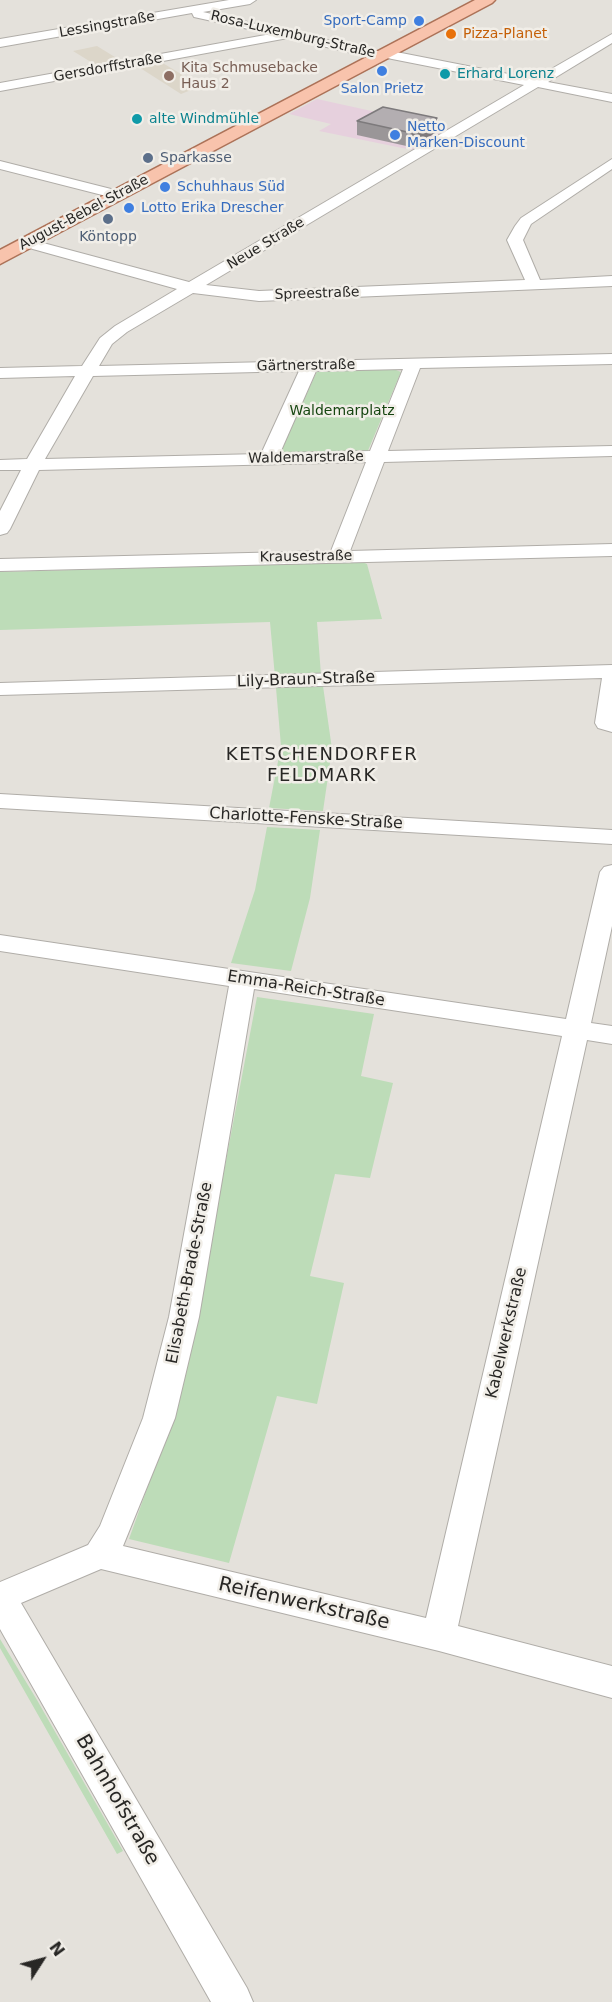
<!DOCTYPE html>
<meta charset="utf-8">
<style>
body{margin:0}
#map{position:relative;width:612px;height:2002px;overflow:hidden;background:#e4e1db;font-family:"DejaVu Sans",sans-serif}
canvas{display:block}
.north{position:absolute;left:12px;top:1930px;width:60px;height:60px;-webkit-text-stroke:4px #f1eee8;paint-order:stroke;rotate:54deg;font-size:16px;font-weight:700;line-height:24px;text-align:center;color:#282725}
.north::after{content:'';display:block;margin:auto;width:21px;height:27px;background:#282725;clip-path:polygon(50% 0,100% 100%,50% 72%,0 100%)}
</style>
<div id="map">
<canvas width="612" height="2002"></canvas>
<div class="north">N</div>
</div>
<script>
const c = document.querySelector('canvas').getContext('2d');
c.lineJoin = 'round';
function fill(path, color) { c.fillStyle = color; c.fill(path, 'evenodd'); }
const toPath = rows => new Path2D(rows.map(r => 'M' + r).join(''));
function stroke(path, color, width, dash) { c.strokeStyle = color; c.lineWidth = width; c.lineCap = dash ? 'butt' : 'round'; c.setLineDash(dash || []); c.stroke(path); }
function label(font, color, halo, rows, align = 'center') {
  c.font = font + ' "DejaVu Sans",sans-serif'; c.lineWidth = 5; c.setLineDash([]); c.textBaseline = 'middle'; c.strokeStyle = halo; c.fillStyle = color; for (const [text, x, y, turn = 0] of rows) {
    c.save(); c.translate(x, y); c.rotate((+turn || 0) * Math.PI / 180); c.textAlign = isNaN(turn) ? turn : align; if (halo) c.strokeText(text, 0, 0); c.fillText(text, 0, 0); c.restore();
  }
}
const commercial = toPath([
 [317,99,449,128,412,150,319,131,331,124,289,114]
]);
const built = toPath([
 [97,46,123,62,99,67,73,51],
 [161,62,201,86,181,94,137,66]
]);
const green = toPath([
 [391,368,401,372,367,453,286,453,283,451,282,448,318,369],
 [362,562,367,564,382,619,317,622,321,675,275,677,270,622,0,630,0,572],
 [316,682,323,686,332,749,323,811,269,808,281,746,276,688,280,684],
 [267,827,320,830,310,898,291,971,231,963,255,890],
 [257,997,374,1014,361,1076,393,1083,370,1178,335,1174,310,1276,344,1283,317,1404,277,1396,229,1563,129,1539,173,1416,194,1329],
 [0,1639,37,1700,123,1851,117,1854,0,1648]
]);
const minor = toPath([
 [229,0,256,0,250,4,203,12,381,52,386,50,534,79,612,34,612,43,548,82,612,94,612,102,538,87,206,285,259,291,525,280,507,240,515,226,521,218,612,159,612,169,531,224,523,240,540,280,612,276,612,286,259,301,193,293,127,332,112,344,99,366,612,354,612,364,420,368,388,451,612,446,612,456,384,462,350,551,612,544,612,556,0,571,0,559,331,551,366,462,39,470,10,529,7,533,0,535,0,511,21,470,0,470,0,460,27,459,75,376,0,378,0,368,82,366,100,338,115,326,177,289,22,246,19,243,22,240,32,240,189,282,524,85,387,58,382,60,288,38,0,91,0,83,271,34,194,17,192,13,0,47,0,39,229,0],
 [403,369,370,451,280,453,316,371,403,369],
 [299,371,261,454,45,459,93,376,299,371],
 [0,161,123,192,125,195,118,199,0,169,0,161],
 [612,665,612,732,598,728,595,723,602,678,0,695,0,683,612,665],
 [0,794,612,830,612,844,0,808,0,794],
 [612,865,612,926,591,1023,612,1026,612,1044,587,1040,458,1626,612,1666,612,1698,439,1651,101,1569,21,1603,247,1988,253,2002,211,2002,0,1629,0,1582,88,1545,100,1526,143,1418,169,1317,229,986,0,951,0,935,566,1019,600,872,604,867,612,865],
 [254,989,562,1036,426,1618,123,1546,175,1418,199,1317,254,989]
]);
const major = toPath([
 [475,0,495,0,492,3,0,264,0,250,475,0]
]);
const wall = toPath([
 [357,121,437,132,411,147,357,135]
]);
const shadedWall = toPath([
 [437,118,437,132,411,147,412,133]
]);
const building = toPath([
 [383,107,437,118,412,133,357,121,383,107]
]);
const markers = [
 [419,21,6,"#3f7fe0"],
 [451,34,6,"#e8710a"],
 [382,71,6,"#3f7fe0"],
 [445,74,6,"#0f9aa8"],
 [169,76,6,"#8d6e63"],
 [137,119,6,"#0f9aa8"],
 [395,135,6,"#3f7fe0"],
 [148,158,6,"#5c6f8a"],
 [165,187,6,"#3f7fe0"],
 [129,208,6,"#3f7fe0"],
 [108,219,6,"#5c6f8a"]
];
const farShopnames = [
 ["Sport-Camp",407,21,"right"],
 ["Salon Prietz",382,89,"center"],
 ["Netto",407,127],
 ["Marken-Discount",407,143],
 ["Schuhhaus Süd",177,187],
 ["Lotto Erika Drescher",141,208]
];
const farStreetnames = [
 ["Lessingstraße",107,25,-10],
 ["Rosa-Luxemburg-Straße",293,35,13],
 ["Gersdorffstraße",108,68,-10],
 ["August-Bebel-Straße",84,213,-28],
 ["Neue Straße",266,244,-31],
 ["Spreestraße",317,294,-2],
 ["Gärtnerstraße",306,366,-1],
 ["Waldemarstraße",306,458,-1],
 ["Krausestraße",306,557,-1]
];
const farFoodnames = [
 ["Pizza-Planet",463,34]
];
const farEducationnames = [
 ["Kita Schmusebacke",181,68],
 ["Haus 2",181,84]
];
const farCulturenames = [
 ["Erhard Lorenz",457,74],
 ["alte Windmühle",149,119]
];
const farServicenames = [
 ["Sparkasse",160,158],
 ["Köntopp",108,237,"center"]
];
const farParknames = [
 ["Waldemarplatz",342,411]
];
const streetNames = [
 ["Lily-Braun-Straße",306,680,-2],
 ["Charlotte-Fenske-Straße",306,819,3],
 ["Emma-Reich-Straße",306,989,9],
 ["Elisabeth-Brade-Straße",190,1273,-79],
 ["Kabelwerkstraße",507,1333,-77]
];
const neighbourhoodNames = [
 ["KETSCHENDORFER",322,755],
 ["FELDMARK",322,776]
];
const nearStreetnames = [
 ["Reifenwerkstraße",304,1604,13],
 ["Bahnhofstraße",117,1800,60]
];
fill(commercial, '#e6d0dd');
fill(built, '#dcd6c9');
fill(green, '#bddcb8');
stroke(minor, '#b0ada8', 2);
stroke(major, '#ac7258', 3);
fill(minor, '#fff');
fill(major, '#f8c3ac');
fill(wall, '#9a9698');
fill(shadedWall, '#7d7a7c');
fill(building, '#b3aeb1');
stroke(building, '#7d7a7c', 1.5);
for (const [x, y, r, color] of markers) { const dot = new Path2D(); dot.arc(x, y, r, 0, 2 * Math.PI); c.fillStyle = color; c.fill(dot); stroke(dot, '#f1eee8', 2); }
label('14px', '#366cbe', '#f1eee8', farShopnames, 'left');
label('14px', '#282725', '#f1eee8', farStreetnames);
label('14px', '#c56008', '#f1eee8', farFoodnames, 'left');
label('14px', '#785e54', '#f1eee8', farEducationnames, 'left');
label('14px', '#0d838f', '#f1eee8', farCulturenames, 'left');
label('14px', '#4e5e75', '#f1eee8', farServicenames, 'left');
label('14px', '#164611', '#f1eee8', farParknames);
label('16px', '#282725', '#f1eee8', streetNames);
c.letterSpacing = '1.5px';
label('18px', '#282725', '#f1eee8', neighbourhoodNames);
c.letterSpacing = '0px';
label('20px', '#282725', '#f1eee8', nearStreetnames);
</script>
